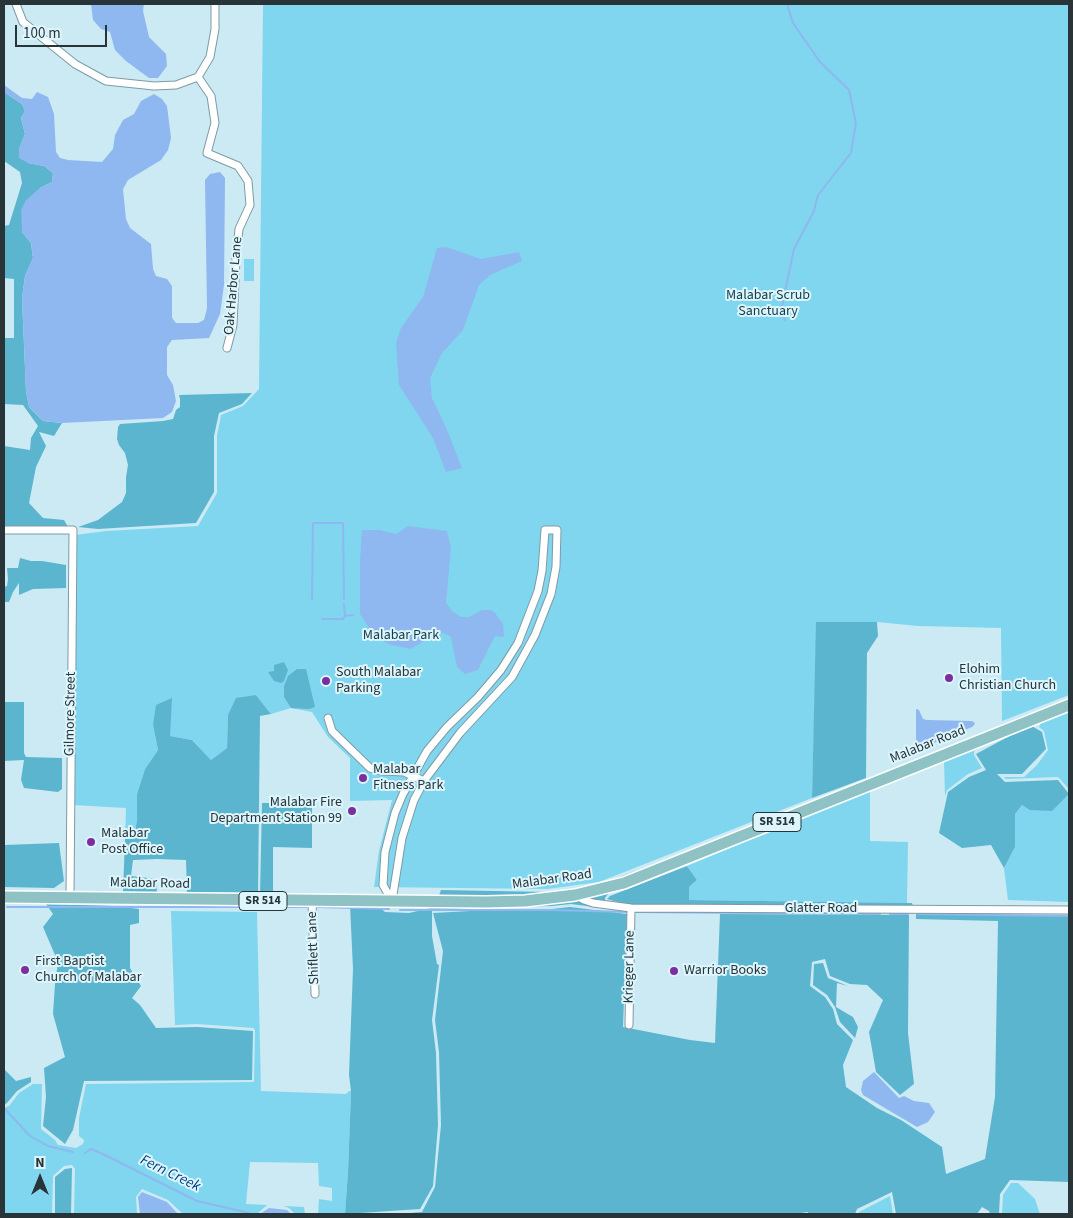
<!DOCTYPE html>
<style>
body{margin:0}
#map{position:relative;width:1073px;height:1218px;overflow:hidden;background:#cbeaf4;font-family:"Source Sans 3",sans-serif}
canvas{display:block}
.frame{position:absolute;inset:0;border:5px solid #283438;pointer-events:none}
.north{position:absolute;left:15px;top:1153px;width:50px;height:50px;-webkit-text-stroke:4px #ddf6fe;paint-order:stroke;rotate:0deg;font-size:14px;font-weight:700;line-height:20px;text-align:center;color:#283438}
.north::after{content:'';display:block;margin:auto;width:18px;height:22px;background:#283438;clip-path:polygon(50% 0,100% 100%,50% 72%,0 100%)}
.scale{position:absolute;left:15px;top:25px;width:92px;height:22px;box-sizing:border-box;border:2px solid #283438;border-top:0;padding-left:6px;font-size:15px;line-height:18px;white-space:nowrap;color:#283438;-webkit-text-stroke:4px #ddf6fe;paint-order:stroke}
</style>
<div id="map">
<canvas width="1073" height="1218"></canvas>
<div class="frame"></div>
<div class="north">N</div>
<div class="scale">100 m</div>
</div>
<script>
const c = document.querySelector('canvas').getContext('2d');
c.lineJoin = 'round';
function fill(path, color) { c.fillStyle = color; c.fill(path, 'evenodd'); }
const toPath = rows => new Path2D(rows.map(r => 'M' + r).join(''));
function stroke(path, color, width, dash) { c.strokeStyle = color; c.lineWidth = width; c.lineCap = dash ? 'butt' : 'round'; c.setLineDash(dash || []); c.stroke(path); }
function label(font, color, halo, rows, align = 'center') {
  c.font = font + ' "Source Sans 3",sans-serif'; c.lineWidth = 4; c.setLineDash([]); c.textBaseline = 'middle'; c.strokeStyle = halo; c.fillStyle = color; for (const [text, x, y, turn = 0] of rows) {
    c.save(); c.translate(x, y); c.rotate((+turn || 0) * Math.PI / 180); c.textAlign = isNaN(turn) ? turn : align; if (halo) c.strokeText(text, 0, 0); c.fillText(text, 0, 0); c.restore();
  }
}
const green = toPath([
 [263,4,1069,4,1069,695,1002,721,1001,628,918,626,877,622,817,622,812,798,599,882,547,889,374,887,379,851,392,800,350,801,350,758,328,737,312,712,291,708,271,714,256,695,228,715,227,748,211,760,192,740,170,736,153,725,158,750,145,769,137,794,137,820,134,837,125,839,126,808,73,805,75,535,106,531,198,526,217,493,217,436,221,415,243,406,259,389],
 [244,259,254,259,254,281,244,281],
 [1069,709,1069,789,1058,777,1006,779,1004,777,1024,777,1037,765,1048,750,1044,731,1039,727,1042,720],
 [1008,734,974,751,974,755,982,768,968,774,947,790,945,796,944,759],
 [870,789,870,841,908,842,907,903,689,900,689,887,697,880,687,866],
 [1069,794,1069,902,1008,900,1004,868,1015,847,1015,814,1022,805,1052,810],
 [171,911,257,912,261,1091,346,1094,349,1091,351,1091,348,1172,345,1214,318,1214,319,1199,332,1201,332,1188,319,1186,318,1163,250,1162,246,1204,267,1205,257,1214,183,1214,168,1200,142,1189,136,1197,137,1214,74,1214,75,1169,72,1165,64,1166,53,1176,52,1214,4,1214,4,1108,9,1106,19,1093,33,1084,42,1084,41,1129,55,1140,58,1145,76,1148,83,1144,84,1140,79,1136,79,1118,86,1084,254,1082,255,1031,254,1028,197,1024,175,1025],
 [1011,1183,1018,1183,1035,1199,1040,1214,1002,1214,1003,1195],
 [890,1196,893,1214,858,1214,859,1212],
 [284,1206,304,1207,305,1214,295,1214,289,1208]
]);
const forest = toPath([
 [4,92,22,104,25,111,21,118,25,134,19,149,28,163,44,166,53,173,52,182,40,188,22,232,31,243,33,258,25,276,22,298,26,391,29,407,43,421,62,423,54,436,39,432,46,446,36,467,29,503,43,518,64,520,68,527,4,527,4,446,30,450,31,438,38,426,23,405,4,404,4,338,14,338,14,279,4,278,4,226,9,225,22,183,20,172,4,161],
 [252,393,242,404,219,413,214,436,214,492,196,523,98,529,78,527,98,520,122,502,126,493,126,477,128,465,125,453,119,445,117,439,118,427,120,424,163,421,173,419,176,410,180,407,180,399,179,395],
 [20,558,31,561,42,561,66,565,66,588,33,589,19,595,19,583,13,592,9,602,4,602,4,587,7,586,8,579,7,568,18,568],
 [816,622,877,622,878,636,867,653,866,778,812,798],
 [284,662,288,670,284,681,281,683,274,681,268,672,274,671,274,665],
 [297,669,306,669,315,707,309,709,291,708,284,697,284,686,288,676],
 [256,695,271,714,260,716,258,893,187,892,186,860,157,859,133,860,131,876,156,879,157,893,123,892,125,839,134,837,137,820,137,794,145,769,158,750,153,725,156,705,172,698,170,736,192,740,211,760,227,748,228,715,236,698],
 [1069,698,1069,701,952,747,1003,724],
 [4,702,24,702,24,753,26,757,62,758,62,789,58,792,24,788,21,780,24,760,4,761],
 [1030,725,1042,732,1046,749,1022,774,997,774,1005,782,1058,780,1069,794,1052,811,1030,810,1022,805,1015,814,1015,847,1004,868,991,845,962,848,939,833,948,792,969,777,986,770,976,754],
 [262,803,312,803,312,848,273,847,273,897,260,895],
 [59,843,64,881,54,888,4,887,4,845],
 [674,856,675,859,623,880,575,891,525,898,438,898,441,890,548,892,599,885],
 [687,866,697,880,689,887,689,900,912,903,913,906,631,906,607,899,610,896],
 [677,867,608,894,605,898,605,901,626,908,626,911,571,904,552,906,469,908,432,911,432,936,437,964,439,965,432,1020,436,1053,438,1125,433,1186,420,1209,345,1214,348,1172,351,1091,349,1075,353,969,350,905,377,905,385,912,409,913,435,907,525,905],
 [46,904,115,906,139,909,139,923,130,925,130,968,141,986,132,998,140,1005,156,1028,197,1027,253,1031,252,1080,84,1081,73,1130,65,1144,43,1126,46,1097,44,1068,65,1057,53,1014,55,984,58,962,43,927,53,914],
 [570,907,627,914,623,1027,690,1040,715,1043,720,914,909,915,908,1033,914,1084,900,1095,876,1072,869,1032,883,1000,867,985,850,984,830,976,825,959,812,962,810,986,825,997,833,1009,837,1024,853,1040,843,1065,846,1087,877,1108,901,1120,942,1147,946,1174,985,1159,995,1097,998,921,916,919,916,914,1069,916,1069,1182,1010,1180,1000,1194,999,1214,990,1214,989,1211,982,1207,977,1214,896,1214,892,1192,857,1209,855,1214,808,1214,808,1212,793,1214,399,1214,422,1212,435,1187,441,1125,439,1052,435,1020,443,951,433,913,470,911,552,909],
 [823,963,828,978,848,986,837,983,836,1007,853,1017,858,1027,855,1038,840,1022,835,1007,827,995,813,985,814,964],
 [4,1069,16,1081,31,1077,31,1082,17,1091,7,1103,4,1105],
 [72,1168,71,1214,55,1214,55,1177,65,1169]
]);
const water = toPath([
 [91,4,144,4,143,11,149,37,166,54,167,66,158,78,149,78,126,61,115,50,110,32,101,29,93,20],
 [4,85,22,98,32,99,37,92,48,97,54,114,56,152,60,158,68,160,102,162,113,149,115,135,123,120,134,114,141,101,154,94,162,99,167,106,171,138,168,150,161,160,128,180,123,189,126,219,130,228,151,244,153,269,156,276,167,279,172,286,172,318,176,323,198,323,204,320,207,308,205,180,210,174,220,172,225,178,224,285,220,314,209,338,172,340,167,347,167,375,173,385,176,401,172,412,163,418,62,423,43,421,29,407,26,391,22,298,25,276,33,258,31,243,22,232,21,210,26,200,40,188,52,182,53,173,44,166,28,163,19,158,19,149,25,134,21,118,25,111,22,104,4,92],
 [446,247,481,259,519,252,522,261,490,275,479,285,463,330,442,353,430,378,432,398,445,425,462,468,446,472,433,438,399,385,396,343,401,328,423,297,437,248],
 [408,526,447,531,451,548,446,603,452,611,461,617,469,617,482,610,491,610,495,613,503,624,504,637,495,636,478,670,465,674,457,667,451,637,444,633,437,633,411,649,391,645,383,641,369,628,360,614,360,559,362,530,380,530,396,534],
 [916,709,919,710,923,719,927,720,971,721,974,722,975,724,972,727,924,747,918,747,916,743],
 [874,1072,899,1098,904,1096,914,1101,929,1103,935,1112,928,1122,917,1127,863,1095,861,1090,863,1081],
 [142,1192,167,1202,178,1214,140,1214,138,1197],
 [269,1208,287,1210,291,1214,260,1214]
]);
const stream = toPath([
 [785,320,781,311,794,249,814,211,818,195,851,153,856,123,849,90,820,62,793,23,787,4],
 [312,600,313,523,343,523,344,599],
 [345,616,353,615],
 [322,619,343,619,345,616,344,604],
 [7,907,254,907],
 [264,907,307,907],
 [318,907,389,909],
 [400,910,550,910,629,912],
 [636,912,880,914],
 [890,914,908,914],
 [918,914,1069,916],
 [4,1108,30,1136,48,1146,73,1152],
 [85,1153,91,1149,103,1154,197,1201,249,1213]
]);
const minor = toPath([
 [16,4,23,22,75,64,106,81,154,86,176,85,198,77,210,57,215,29,215,4],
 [198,77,211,96,215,123,207,153,238,166,248,181,250,205,239,229,236,259,233,325,227,348],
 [4,530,73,530,70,898],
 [545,530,557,530,556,567,551,594,535,635,512,677,460,733,424,781,414,800,402,838,392,901,383,885,385,852,395,813,403,794,427,751,447,727,478,697,501,670,518,643,538,591,542,571,545,530],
 [328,718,332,731,370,768,382,771,404,772,424,781],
 [576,895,584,900,593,903,631,908,1069,910],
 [312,901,315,994],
 [629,1025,631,908]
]);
const primary = toPath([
 [4,897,486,902,525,901,575,895,624,883,1069,705]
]);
const markers = [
 [949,678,5,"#7a2ea0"],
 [326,681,5,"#7a2ea0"],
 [363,778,5,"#7a2ea0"],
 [352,811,5,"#7a2ea0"],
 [91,842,5,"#7a2ea0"],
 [25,970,5,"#7a2ea0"],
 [674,971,5,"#7a2ea0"]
];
const shields = [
 [777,822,48],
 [263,901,48]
];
const shieldNames = [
 ["SR 514",777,822],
 ["SR 514",263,901]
];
const streetNames = [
 ["Oak Harbor Lane",234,286,-85],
 ["Gilmore Street",71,714,-89],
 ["Malabar Road",928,745,-22],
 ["Malabar Road",552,880,-8],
 ["Malabar Road",150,884,1],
 ["Glatter Road",821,909],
 ["Shiflett Lane",314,948,-92],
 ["Krieger Lane",630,967,-89]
];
const parkNames = [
 ["Malabar Scrub",768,296],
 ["Sanctuary",768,312],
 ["Malabar Park",401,636]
];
const poiNames = [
 ["Elohim",959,670],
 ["Christian Church",959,686],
 ["South Malabar",336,673],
 ["Parking",336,689],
 ["Malabar",373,770],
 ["Fitness Park",373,786],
 ["Malabar Fire",342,803,"right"],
 ["Department Station 99",342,819,"right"],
 ["Malabar",101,834],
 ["Post Office",101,850],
 ["First Baptist",35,962],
 ["Church of Malabar",35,978],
 ["Warrior Books",684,971]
];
const waterNames = [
 ["Fern Creek",170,1174,26]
];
fill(green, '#80d6ee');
fill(forest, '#5cb5ce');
fill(water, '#8eb8ef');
stroke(stream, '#8eb8ef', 2);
stroke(minor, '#7e9ba4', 9);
stroke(primary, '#fff', 14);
stroke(minor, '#fff', 7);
stroke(primary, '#8ec2c4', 11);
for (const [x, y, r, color] of markers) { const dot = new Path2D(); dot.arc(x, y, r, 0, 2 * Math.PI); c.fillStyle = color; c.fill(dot); stroke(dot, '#ddf6fe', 2); }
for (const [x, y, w] of shields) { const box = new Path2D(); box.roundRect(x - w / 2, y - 9.5, w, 19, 4); c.fillStyle = '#ddf6fe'; c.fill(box); stroke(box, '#283438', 1); }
label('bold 12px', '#283438', null, shieldNames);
label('14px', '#283438', '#ddf6fe', streetNames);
label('14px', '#133c47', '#ddf6fe', parkNames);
label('14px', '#283438', '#ddf6fe', poiNames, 'left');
label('italic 15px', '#043e7f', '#ddf6fe', waterNames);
</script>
